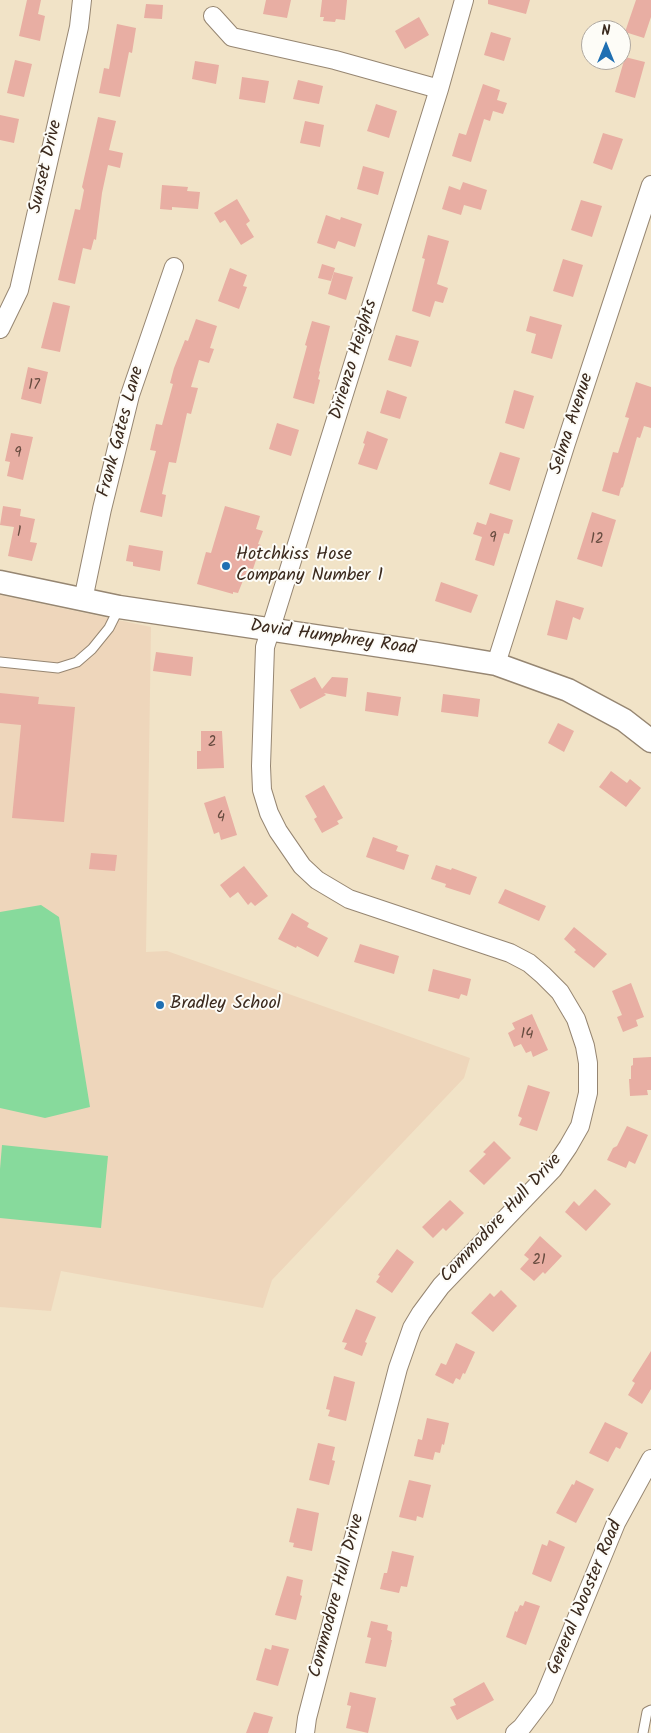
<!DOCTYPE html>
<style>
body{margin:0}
#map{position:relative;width:651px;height:1733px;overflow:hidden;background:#f1e3c7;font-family:Kalam,sans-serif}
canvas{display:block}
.north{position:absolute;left:581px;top:20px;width:50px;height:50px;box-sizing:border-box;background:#fdfcf7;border:1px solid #afa8a0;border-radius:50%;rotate:0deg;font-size:14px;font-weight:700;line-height:20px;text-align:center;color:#3b2a1e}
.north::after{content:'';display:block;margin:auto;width:18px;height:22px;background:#1f6fb2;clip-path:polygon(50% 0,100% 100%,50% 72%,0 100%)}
</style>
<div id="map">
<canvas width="651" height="1733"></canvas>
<div class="north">N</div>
</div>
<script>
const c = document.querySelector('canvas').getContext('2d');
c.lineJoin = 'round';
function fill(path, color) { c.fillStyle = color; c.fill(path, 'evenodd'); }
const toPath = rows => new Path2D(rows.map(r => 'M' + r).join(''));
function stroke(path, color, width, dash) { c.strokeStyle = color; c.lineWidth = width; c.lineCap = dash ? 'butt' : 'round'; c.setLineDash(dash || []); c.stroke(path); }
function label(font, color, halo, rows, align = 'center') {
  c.font = font + ' Kalam,sans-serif'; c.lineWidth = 4; c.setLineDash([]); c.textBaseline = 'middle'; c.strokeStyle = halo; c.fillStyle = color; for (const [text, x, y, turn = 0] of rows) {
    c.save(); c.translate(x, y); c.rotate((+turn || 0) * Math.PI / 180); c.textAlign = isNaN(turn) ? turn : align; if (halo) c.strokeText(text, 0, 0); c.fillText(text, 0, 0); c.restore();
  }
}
const built = toPath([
 [0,595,151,627,146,952,167,951,470,1058,464,1078,272,1280,263,1308,61,1271,51,1311,0,1307]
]);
const green = toPath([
 [41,905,59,917,90,1107,45,1118,0,1108,0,912],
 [2,1145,108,1156,101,1228,0,1218,0,1169]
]);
const building = toPath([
 [27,0,41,0,38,14,45,16,40,41,19,36],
 [266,0,291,0,287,18,263,14],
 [322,0,347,0,345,20,336,19,335,22,323,21,324,17,320,17],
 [488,0,530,0,526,14,488,4],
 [636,0,651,0,651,17,644,38,625,32],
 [146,4,163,5,162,19,144,18],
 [419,17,429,35,405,49,395,31],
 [117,24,136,28,132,53,129,52,120,97,99,93,104,68,109,69],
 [491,32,511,38,504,61,484,55],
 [625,57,645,62,635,98,615,92],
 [15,60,32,64,24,97,7,93],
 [195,61,219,65,216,84,192,79],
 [242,77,269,81,265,103,239,99],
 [298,80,323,86,319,104,293,99],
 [483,84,500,90,497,100,507,103,503,114,493,111,490,121,484,119,471,162,452,156,459,133,466,135],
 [376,104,397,111,389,138,367,131],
 [0,115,19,119,14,143,0,140],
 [98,117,116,121,109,150,123,153,120,168,108,165,102,193,96,240,94,239,91,250,83,248,75,284,58,280,75,209,80,210,84,190,82,187],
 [305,121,324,125,320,147,300,143],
 [603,133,623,139,612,170,593,163],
 [363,166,384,172,378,195,357,189],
 [463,182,487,190,481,210,464,205,461,215,442,209,449,186,460,190],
 [162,185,188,187,187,191,200,192,198,209,172,207,172,210,160,209],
 [237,199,250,221,246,224,254,237,241,245,225,220,220,223,214,213],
 [581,200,602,206,592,237,571,230],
 [326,215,340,220,341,217,362,224,355,247,338,241,335,249,317,243],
 [428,235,449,241,437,284,448,288,443,303,435,301,430,317,412,311,425,259,422,258],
 [563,259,583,265,573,297,553,291],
 [322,264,335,268,331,281,318,278],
 [230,268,247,275,243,286,247,287,239,309,218,301],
 [334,272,353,277,346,300,328,294],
 [53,302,70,306,60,352,41,348],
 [530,316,562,325,552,359,531,353,536,334,526,331],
 [196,319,217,326,210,348,214,349,209,363,199,360,191,387,198,388,191,414,187,413,176,463,169,462,162,494,166,495,162,517,140,512,156,451,150,450,156,424,162,425,173,384,170,383,174,368,185,340,188,341],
 [312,321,330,326,319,371,320,372,318,379,320,380,314,404,293,398,307,346,305,345],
 [396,335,419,341,411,367,388,360],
 [28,367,48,372,41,404,21,399],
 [636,382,651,387,651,428,644,426,640,438,637,437,623,487,621,488,619,496,602,491,613,452,618,453,629,418,625,417],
 [387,390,407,397,400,419,380,413],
 [514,390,534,396,524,429,505,423],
 [277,423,299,430,291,456,269,449],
 [367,431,388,439,377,470,358,464,365,444,363,443],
 [11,433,33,437,23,480,7,476,10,462,5,461],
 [500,452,520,458,510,491,489,484],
 [3,506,21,509,20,516,35,519,30,542,37,543,32,561,8,556,14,527,0,525],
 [225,506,260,516,256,529,263,531,258,544,261,545,253,569,248,568,238,593,233,592,233,594,197,584,206,552,211,553],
 [592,512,616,520,602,567,577,559],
 [490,513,513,520,509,534,504,533,494,566,475,560,482,537,473,534,477,522,486,525],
 [129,545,163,551,160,571,133,566,133,562,126,561],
 [441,582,478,595,471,613,435,601],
 [556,600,584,608,580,620,573,617,567,640,547,635],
 [156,652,193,657,191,676,153,671],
 [315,677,322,689,332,677,348,678,346,697,324,693,326,695,300,709,290,690],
 [367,692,401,697,398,716,365,711],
 [0,693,39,697,38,704,75,707,64,822,12,818,21,725,0,723],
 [443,694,480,699,478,717,441,712],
 [558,723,574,731,564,752,548,743],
 [201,731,222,731,224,768,197,769,197,751,201,751],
 [611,771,627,783,630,779,641,788,626,807,599,787],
 [324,785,343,818,337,821,339,824,322,833,314,819,317,817,305,796],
 [225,796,237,835,221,840,219,832,214,834,204,803],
 [373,837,398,846,396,851,409,855,404,870,366,857],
 [91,853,117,855,115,871,89,869],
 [436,865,451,870,452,868,477,877,470,895,445,887,446,884,431,879],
 [244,866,268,896,255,906,251,902,248,905,238,892,230,898,220,885],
 [505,889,546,906,539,921,498,903],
 [292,913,309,923,307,927,328,938,318,957,297,946,296,948,278,939],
 [574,927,607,954,594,968,574,952,576,950,564,939],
 [360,944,399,956,394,974,354,962],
 [433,969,471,979,467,996,461,994,459,999,428,991],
 [631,983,644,1017,636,1020,638,1026,623,1032,617,1017,622,1015,612,991],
 [532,1014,548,1050,533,1057,531,1051,526,1053,521,1044,514,1047,508,1033,515,1029,512,1023],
 [651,1057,651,1090,647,1090,648,1095,630,1096,629,1079,631,1079,631,1066,633,1065,633,1058],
 [528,1085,550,1092,537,1131,519,1125,522,1118,518,1116],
 [627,1126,648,1135,635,1164,629,1161,626,1168,607,1160,613,1148,617,1146],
 [494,1141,511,1158,484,1185,469,1171,486,1154,483,1152],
 [595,1189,611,1204,586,1231,565,1212,574,1201,579,1206],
 [450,1200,464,1213,446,1231,443,1228,433,1238,422,1227],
 [540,1236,562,1256,545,1274,543,1272,534,1281,520,1269,529,1259,524,1255],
 [397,1249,414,1262,392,1293,376,1282,380,1276,378,1275],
 [501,1290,517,1306,493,1332,471,1313,490,1293,494,1297],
 [356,1309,376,1317,365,1342,367,1343,362,1356,344,1349,347,1343,342,1342],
 [456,1343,475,1352,465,1374,463,1373,460,1380,456,1378,453,1384,435,1375,441,1363,446,1365],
 [651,1351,651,1389,642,1404,628,1395,635,1383,632,1381],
 [334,1376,355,1382,346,1421,328,1416,330,1410,326,1409],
 [427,1418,449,1423,444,1445,442,1444,440,1453,435,1452,433,1460,414,1456,418,1439,422,1440],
 [605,1422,628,1433,620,1449,616,1447,608,1462,589,1453],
 [318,1443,335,1447,332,1460,335,1461,329,1485,309,1480],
 [409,1480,431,1485,423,1518,417,1516,416,1521,399,1517],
 [576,1480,594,1489,576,1523,556,1513,572,1484,574,1485],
 [297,1508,319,1513,312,1551,293,1547,294,1543,289,1542],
 [549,1540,565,1547,551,1582,532,1574,542,1544,547,1546],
 [392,1551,414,1556,407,1587,401,1586,399,1593,380,1589,384,1573,387,1573],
 [287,1576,303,1580,300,1595,302,1596,296,1620,275,1615],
 [525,1601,540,1606,526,1645,506,1637,515,1611,517,1612,520,1605,523,1606],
 [371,1621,388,1625,387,1630,392,1632,391,1640,392,1640,386,1667,365,1663,371,1638,367,1637],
 [272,1645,289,1649,278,1686,256,1680,265,1648,271,1650],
 [484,1682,494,1700,457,1720,450,1707,456,1705,453,1699],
 [350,1692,376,1698,368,1733,346,1728,351,1706,347,1705],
 [254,1712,273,1717,268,1733,246,1733]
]);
const service = toPath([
 [0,662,58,668,77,662,92,649,109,628,119,608],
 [643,1733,647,1712,651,1710]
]);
const minor = toPath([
 [213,16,232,37,335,60,439,89],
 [0,329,19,290,79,27,82,0],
 [83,600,102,509,130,395,174,267],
 [496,664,566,443,651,185],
 [305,1733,307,1718,398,1368,412,1328,421,1313,441,1286,553,1169,568,1147,580,1126,588,1093,588,1063,585,1046,576,1019,560,992,543,975,529,963,510,953,349,899,317,880,302,866,278,831,269,813,262,790,261,766,265,647,439,89,464,0],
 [515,1733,522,1727,544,1698,616,1523,651,1459]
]);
const tertiary = toPath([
 [0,582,119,607,436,654,496,664,568,690,624,720,651,741]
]);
const markers = [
 [226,566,5,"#1f6fb2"],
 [160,1005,5,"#1f6fb2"]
];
const numberNames = [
 ["17",34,386],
 ["9",18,454],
 ["1",19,533],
 ["9",493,539],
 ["12",597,540],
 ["2",212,743],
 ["4",221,818],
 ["14",527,1035],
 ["21",539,1261]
];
const streetNames = [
 ["Sunset Drive",47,167,-77],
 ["Dirienzo Heights",355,360,-73],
 ["Selma Avenue",573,424,-72],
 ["Frank Gates Lane",122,432,-75],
 ["David Humphrey Road",333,639,8],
 ["Commodore Hull Drive",502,1219,-47],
 ["Commodore Hull Drive",338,1596,-75],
 ["General Wooster Road",586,1598,-67]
];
const poiNames = [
 ["Hotchkiss Hose",236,556],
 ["Company Number 1",236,577],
 ["Bradley School",170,1005]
];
fill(built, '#eed6bb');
fill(green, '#87da9c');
fill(building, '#e8aea3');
stroke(service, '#968672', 11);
stroke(minor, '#968672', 20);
stroke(tertiary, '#968672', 25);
stroke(service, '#fff', 9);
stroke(minor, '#fff', 18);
stroke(tertiary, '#fff', 22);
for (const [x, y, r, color] of markers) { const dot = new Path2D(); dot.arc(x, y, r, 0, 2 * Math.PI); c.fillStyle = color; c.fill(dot); stroke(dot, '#fdfcf7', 2); }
label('15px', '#664b3f', null, numberNames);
label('18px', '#3b2a1e', '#fdfcf7', streetNames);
label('18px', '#3b2a1e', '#fdfcf7', poiNames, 'left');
</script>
